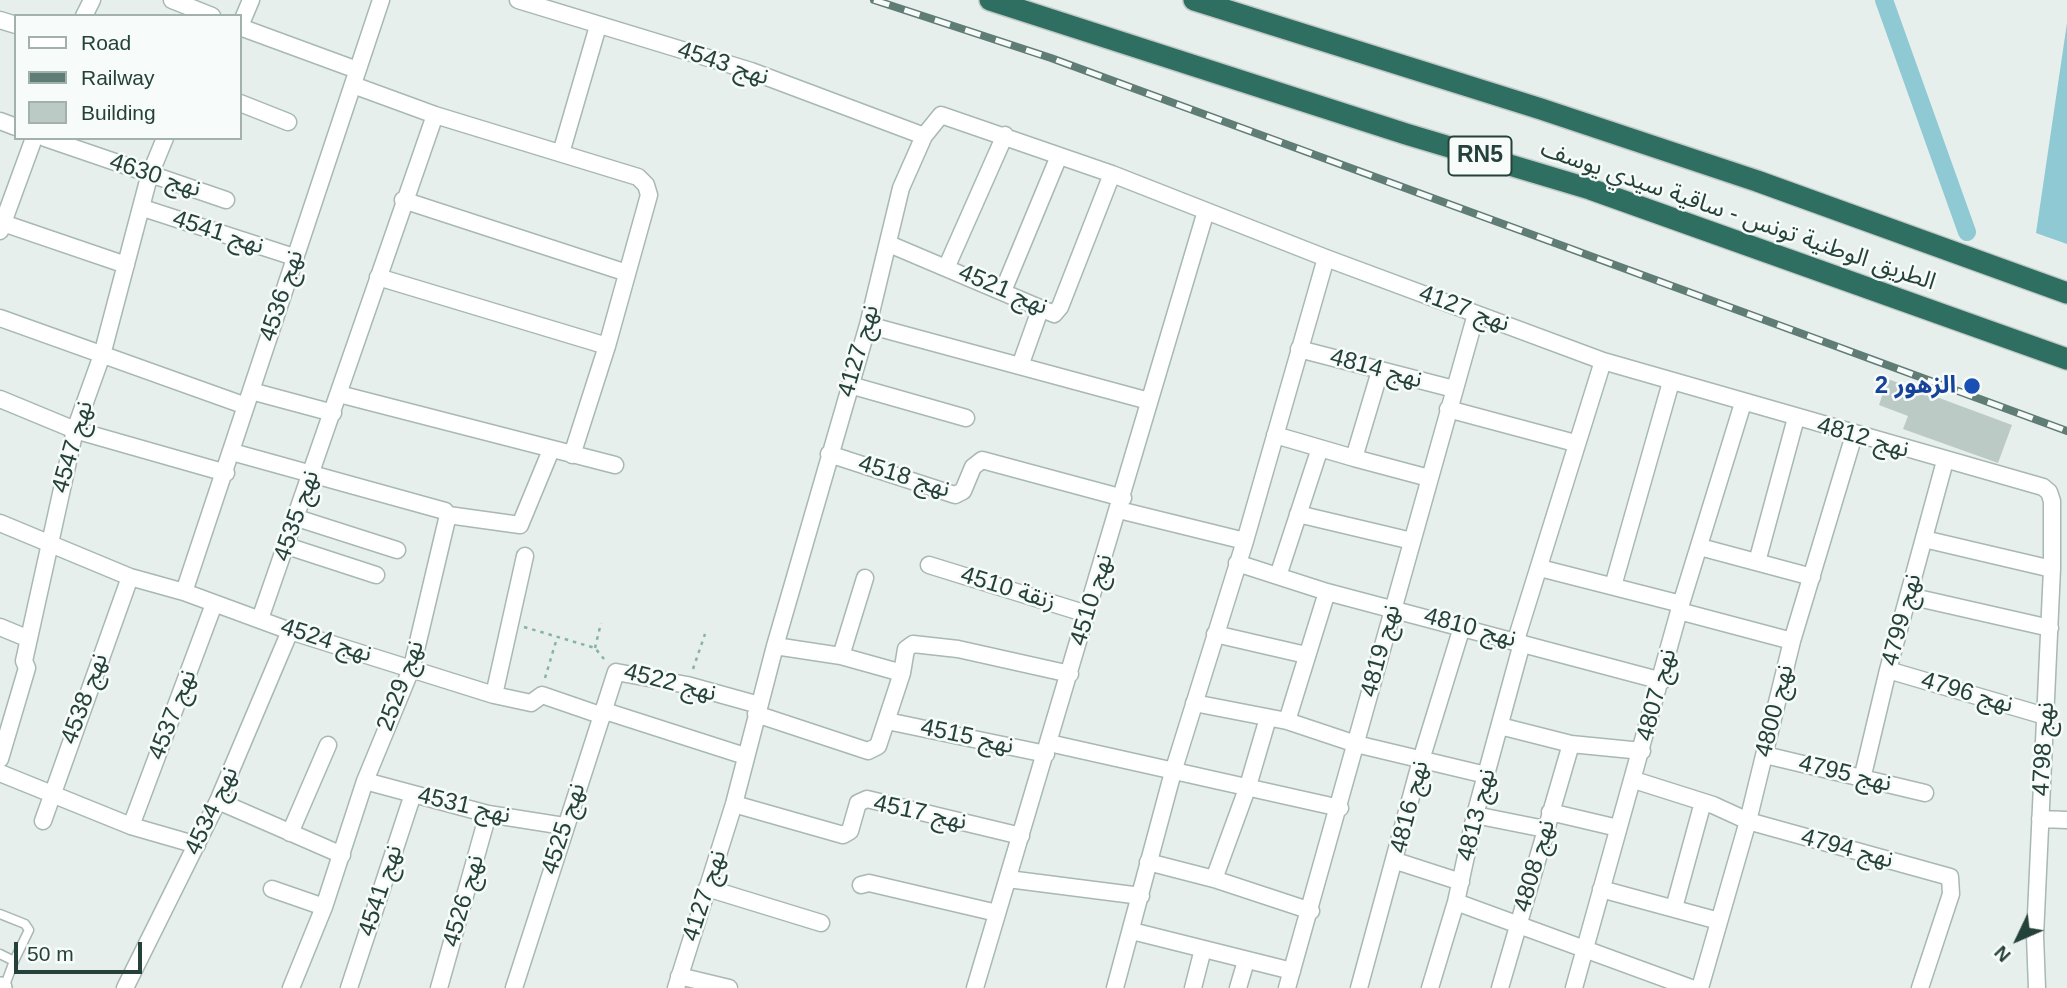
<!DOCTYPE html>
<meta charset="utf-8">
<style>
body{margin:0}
#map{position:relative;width:2067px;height:988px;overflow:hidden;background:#e6efeb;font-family:Helvetica,sans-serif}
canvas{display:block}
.legend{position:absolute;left:14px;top:14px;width:228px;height:126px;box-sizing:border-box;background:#f7fbf9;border:2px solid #a3b1ad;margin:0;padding:9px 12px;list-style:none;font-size:21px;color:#24423a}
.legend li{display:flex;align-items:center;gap:14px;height:35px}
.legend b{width:35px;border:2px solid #a3b1ad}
.north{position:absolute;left:1983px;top:904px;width:70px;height:70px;-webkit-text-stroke:5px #f7fbf9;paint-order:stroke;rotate:226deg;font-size:19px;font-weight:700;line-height:28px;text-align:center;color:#24423a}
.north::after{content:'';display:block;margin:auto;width:24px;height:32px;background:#24423a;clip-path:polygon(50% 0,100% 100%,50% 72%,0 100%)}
.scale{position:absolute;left:14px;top:942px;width:128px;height:32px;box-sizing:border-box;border:4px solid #24423a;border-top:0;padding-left:9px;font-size:21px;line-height:24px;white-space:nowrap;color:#24423a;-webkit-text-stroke:5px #f7fbf9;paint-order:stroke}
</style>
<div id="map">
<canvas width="2067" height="988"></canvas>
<ul class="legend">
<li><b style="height:9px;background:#fff"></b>Road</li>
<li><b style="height:9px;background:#5f7d75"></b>Railway</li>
<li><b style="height:19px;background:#bbcac4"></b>Building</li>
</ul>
<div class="north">N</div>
<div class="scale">50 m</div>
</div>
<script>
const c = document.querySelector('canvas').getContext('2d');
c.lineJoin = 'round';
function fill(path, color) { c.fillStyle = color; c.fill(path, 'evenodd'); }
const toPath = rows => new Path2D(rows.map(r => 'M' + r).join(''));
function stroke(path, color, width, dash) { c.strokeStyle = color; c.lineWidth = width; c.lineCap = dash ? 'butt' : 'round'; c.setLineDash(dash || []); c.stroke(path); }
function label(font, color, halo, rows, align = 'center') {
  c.font = font + ' Helvetica,"Noto Sans Arabic",sans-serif'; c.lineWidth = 5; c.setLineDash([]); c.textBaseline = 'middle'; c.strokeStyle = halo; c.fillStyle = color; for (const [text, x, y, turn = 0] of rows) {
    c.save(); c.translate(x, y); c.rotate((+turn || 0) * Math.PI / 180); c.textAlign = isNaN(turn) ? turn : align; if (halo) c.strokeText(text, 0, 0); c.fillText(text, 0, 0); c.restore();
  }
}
const water = toPath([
 [2067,23,2067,244,2036,233]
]);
const canal = toPath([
 [1884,0,1967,232]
]);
const building = toPath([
 [1888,379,2012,425,1998,463,1903,429,1908,416,1879,405]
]);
const path = toPath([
 [524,627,595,648,604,659],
 [595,648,601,623],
 [693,669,705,634],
 [545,678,557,638]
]);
const lane = toPath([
 [0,914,25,924,29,930,14,961],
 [0,954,14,961,4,988]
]);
const street = toPath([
 [172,0,212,16],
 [518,0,751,71,924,136],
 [84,16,92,0],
 [0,20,16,25],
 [240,26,251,0],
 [240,27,357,70],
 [353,85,435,115,638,177,646,185,649,195,607,346,572,455],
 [240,103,288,122],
 [0,121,16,127],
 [45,138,226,200],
 [561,153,598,26],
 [403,200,627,273],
 [143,208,294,257],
 [0,222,126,265],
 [0,231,34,138],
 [889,244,1054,314,1060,307,1112,174],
 [947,266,1005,135],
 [378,277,607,346],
 [1003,291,1059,156],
 [0,318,246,406],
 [868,325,1149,401],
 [1299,349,1454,389],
 [1020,366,1040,310],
 [850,385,966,418],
 [251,391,333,413],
 [339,394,615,465],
 [0,399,75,430,226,473],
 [1448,409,1575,443],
 [1275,435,1354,458,1380,371],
 [232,452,445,511,448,515,412,667,365,781,324,907,291,988],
 [829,454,955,495,963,491,973,467,982,460,1123,498],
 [1354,458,1429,478],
 [1119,510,1245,541],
 [1298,514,1412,541],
 [448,515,520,525,551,450],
 [297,518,397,550],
 [0,523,130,577,184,592,290,631,494,695,531,703,542,695,603,716],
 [1924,539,2052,569,2035,936,2037,988],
 [287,546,376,575],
 [1700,547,1812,577],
 [1757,562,1796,418],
 [1237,563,1327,592,1662,681],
 [929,565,1087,614],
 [1540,568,1681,604],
 [1278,576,1320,448],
 [1613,586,1671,382],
 [184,592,381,0],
 [1909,596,2050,628],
 [1679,611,1792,641],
 [260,619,435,115],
 [0,627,29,639],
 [1215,634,1306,655],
 [1516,640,1603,361],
 [775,646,841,656,902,673],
 [841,656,865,578],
 [1888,670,2045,716],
 [494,695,525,556],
 [1194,703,1287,721,1356,744,1486,775],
 [605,711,745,756],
 [756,714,868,751,878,746,902,673,906,649,913,644,958,649,1070,674],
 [887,721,1046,754],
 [1287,721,1327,592],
 [1500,726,1571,744,1642,751],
 [1049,743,1340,808],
 [1765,755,1925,793],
 [0,759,27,668,24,661,75,430,102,355,149,177,165,138],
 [0,773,131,826,197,845],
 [1862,779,1888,670,1945,461],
 [1634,780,1713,805,1748,821,1950,877,1951,894,1920,988],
 [365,781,488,814,564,826],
 [218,801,342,855],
 [734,804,843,835,850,831,858,803,867,799,1021,836],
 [1550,812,1618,828],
 [1475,815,1545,829],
 [2040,819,2067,820],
 [43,821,130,577],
 [131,826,214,604],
 [290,833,328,745],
 [1396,861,1461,882],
 [1148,862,1214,879,1311,911],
 [1008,879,1141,896],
 [1214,879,1248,786,1268,718],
 [861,885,869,883,997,913],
 [707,888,821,923],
 [272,889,324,907],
 [1601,889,1719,921],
 [1456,902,1691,988],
 [1674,908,1703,802],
 [1132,931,1292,971],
 [679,976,729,988],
 [125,988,218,801,290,631],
 [349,988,413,794],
 [439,988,488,814],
 [514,988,616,672,687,685,759,705],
 [676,988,734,804,775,646,868,325,901,188,924,136,941,115,1112,174,1326,258,1603,361,2043,487,2049,492,2052,501,2052,569],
 [975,988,1206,211],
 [1115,988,1173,772,1245,541,1326,258],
 [1193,988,1203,949],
 [1238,988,1246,961],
 [1287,988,1476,314],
 [1359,988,1421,760,1462,627],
 [1430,988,1456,902,1475,815,1522,643],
 [1500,988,1571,744],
 [1574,988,1681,604,1743,403],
 [1700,988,1748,821,1792,641,1854,435]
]);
const secondary = toPath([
 [0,988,1,988]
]);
const highway = toPath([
 [990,0,1406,134,1590,189,2067,359],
 [1194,0,1541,109,1757,181,2067,293]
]);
const rail = toPath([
 [874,0,1051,58,2067,431]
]);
const markers = [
 [1972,386,9,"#1a4fb4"]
];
const shields = [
 [1480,156,63]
];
const shieldNames = [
 ["RN5",1480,156]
];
const streetNames = [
 ["نهج 4543",723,64,18],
 ["نهج 4630",155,176,18],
 ["الطريق الوطنية تونس - ساقية سيدي يوسف",1738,216,19],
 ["نهج 4541",218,233,18],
 ["نهج 4521",1003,290,23],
 ["نهج 4536",282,296,-72],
 ["نهج 4127",1464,309,20],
 ["نهج 4127",859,351,-74],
 ["نهج 4814",1376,369,15],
 ["نهج 4812",1863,438,16],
 ["نهج 4547",73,447,-74],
 ["نهج 4518",904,477,17],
 ["نهج 4535",297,516,-71],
 ["زنقة 4510",1008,589,17],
 ["نهج 4510",1092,600,-73],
 ["نهج 4799",1902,620,-75],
 ["نهج 4810",1470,628,15],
 ["نهج 4524",326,641,18],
 ["نهج 4819",1381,651,-75],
 ["نهج 4522",670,683,14],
 ["نهج 2529",401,686,-70],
 ["نهج 4796",1967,693,16],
 ["نهج 4807",1657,695,-75],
 ["نهج 4538",85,699,-70],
 ["نهج 4800",1775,711,-76],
 ["نهج 4537",173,715,-69],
 ["نهج 4515",967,737,12],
 ["نهج 4798",2044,749,-87],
 ["نهج 4795",1845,774,13],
 ["نهج 4531",464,806,13],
 ["نهج 4816",1410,807,-76],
 ["نهج 4534",212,811,-65],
 ["نهج 4517",920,813,12],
 ["نهج 4813",1477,815,-76],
 ["نهج 4525",564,829,-72],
 ["نهج 4794",1847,849,15],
 ["نهج 4808",1535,866,-74],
 ["نهج 4541",381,891,-72],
 ["نهج 4127",705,896,-72],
 ["نهج 4526",464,901,-74]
];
const transitNames = [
 ["الزهور 2",1956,386]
];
fill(water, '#8ec9d4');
stroke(canal, '#8ec9d4', 18);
fill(building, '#bbcac4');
stroke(lane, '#a8b8b2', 11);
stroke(street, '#a8b8b2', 19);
stroke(secondary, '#a4bbb3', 24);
stroke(highway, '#c2cac8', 24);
stroke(path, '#86b3a5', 2.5, [3.5, 5]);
stroke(lane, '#fff', 8);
stroke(street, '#fff', 16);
stroke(secondary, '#fff', 21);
stroke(highway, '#2f6f62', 21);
stroke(rail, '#5f7d75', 8);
stroke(rail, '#f7fbf9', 5, [16]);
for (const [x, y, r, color] of markers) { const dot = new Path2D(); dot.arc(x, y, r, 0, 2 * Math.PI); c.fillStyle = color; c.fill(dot); stroke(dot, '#f7fbf9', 2.5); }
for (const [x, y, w] of shields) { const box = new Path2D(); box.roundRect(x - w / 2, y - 19.5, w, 39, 5); c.fillStyle = '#f7fbf9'; c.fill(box); stroke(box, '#24423a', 2); }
label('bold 23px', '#24423a', null, shieldNames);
label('24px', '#24423a', '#f7fbf9', streetNames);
label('bold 24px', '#164399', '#f7fbf9', transitNames, 'right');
</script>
